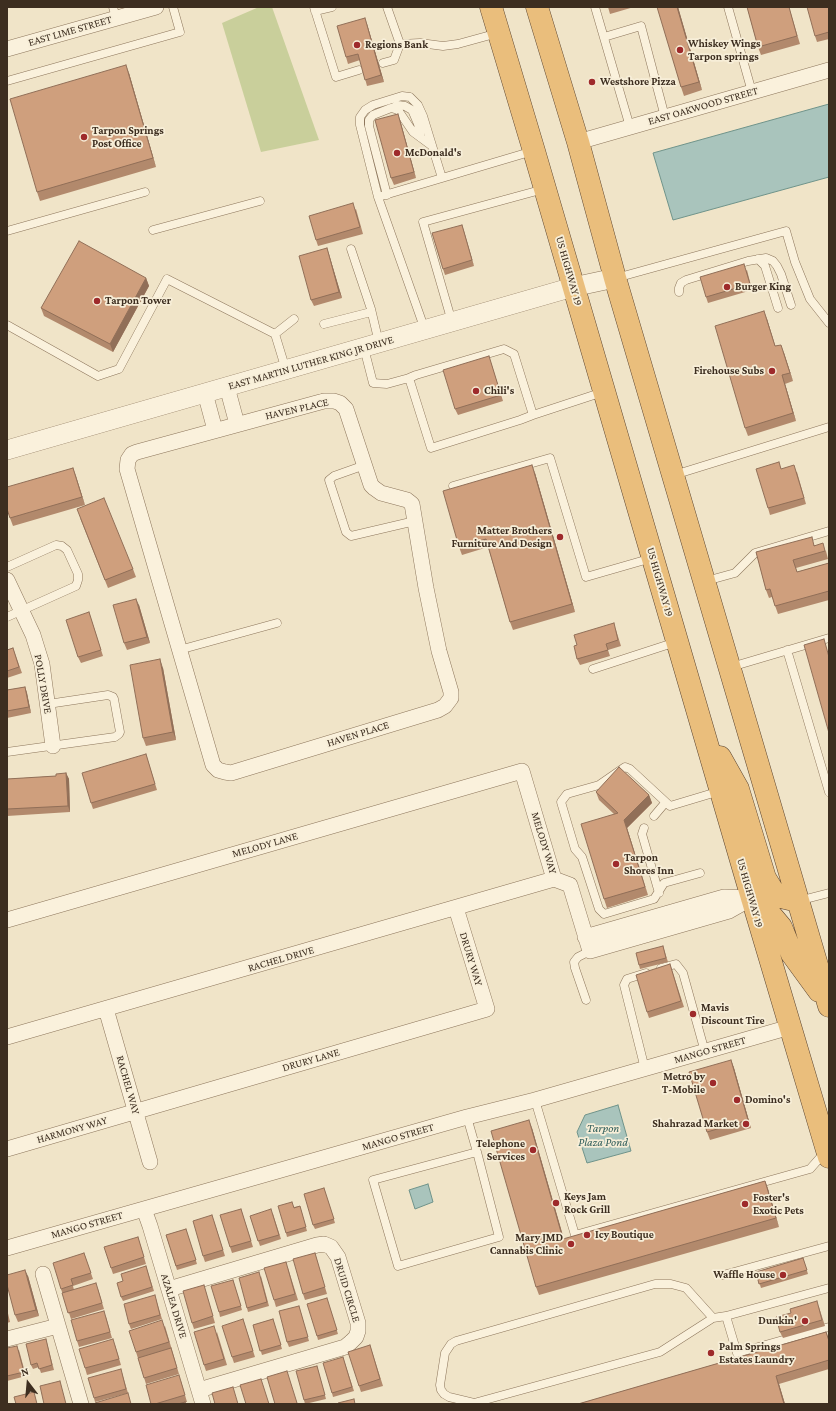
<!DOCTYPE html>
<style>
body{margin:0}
#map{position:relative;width:836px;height:1411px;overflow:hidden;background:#f0e4c8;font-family:"Crimson Pro",serif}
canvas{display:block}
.frame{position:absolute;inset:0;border:8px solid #3d2e20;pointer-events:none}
.north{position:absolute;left:8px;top:1363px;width:40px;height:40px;-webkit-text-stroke:3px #f7eed8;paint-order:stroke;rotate:344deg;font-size:11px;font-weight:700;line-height:16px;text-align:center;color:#3d2e20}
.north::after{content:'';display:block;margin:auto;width:14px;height:18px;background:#3d2e20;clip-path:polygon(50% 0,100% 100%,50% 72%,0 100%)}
</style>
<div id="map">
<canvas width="836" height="1411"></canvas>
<div class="frame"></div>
<div class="north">N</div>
</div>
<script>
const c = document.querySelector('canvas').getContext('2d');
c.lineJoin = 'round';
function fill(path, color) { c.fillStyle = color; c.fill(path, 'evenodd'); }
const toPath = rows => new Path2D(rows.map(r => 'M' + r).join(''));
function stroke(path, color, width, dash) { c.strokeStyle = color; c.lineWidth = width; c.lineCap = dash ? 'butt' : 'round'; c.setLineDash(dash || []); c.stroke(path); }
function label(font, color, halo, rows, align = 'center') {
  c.font = font + ' "Crimson Pro",serif'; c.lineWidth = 3.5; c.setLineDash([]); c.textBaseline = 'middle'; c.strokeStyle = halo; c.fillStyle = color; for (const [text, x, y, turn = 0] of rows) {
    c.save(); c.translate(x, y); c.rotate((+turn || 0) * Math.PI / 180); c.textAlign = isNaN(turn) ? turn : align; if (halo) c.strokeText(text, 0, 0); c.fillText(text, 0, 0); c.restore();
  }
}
const green = toPath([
 [259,7,272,7,319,140,261,152,222,23]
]);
const water = toPath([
 [829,104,829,177,673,220,653,153,829,104],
 [618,1105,631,1151,587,1163,577,1132,585,1115,618,1105],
 [428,1184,433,1202,415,1209,409,1190,428,1184]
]);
const service = toPath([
 [113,7,116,18],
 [314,7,336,77,359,70],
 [387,7,400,44,420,43,443,46,458,44,498,33],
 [595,7,630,127],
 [728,7,752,92],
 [315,11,332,7],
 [604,37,641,26,665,117],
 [383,63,394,60,400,44],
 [7,81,180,32,173,7],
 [392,108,398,105,405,106,412,110,418,124,421,138],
 [387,195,369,126,369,120,373,115,391,108,398,110,413,132,432,146],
 [378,197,533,151],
 [153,230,260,201],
 [7,231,145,192],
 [351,249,371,309,379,343],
 [758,259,765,266,778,308],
 [616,278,786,231,795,262,810,299,829,323],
 [679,292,679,288,681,283,686,280,748,261,766,258,773,261,777,266,781,274,791,305],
 [452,322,423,222,544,189],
 [324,324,371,312],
 [7,325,98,376,119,369,167,279,275,334],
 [425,330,378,197,360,125,360,117,365,110,373,105,402,96,410,97,418,105,423,116,442,178],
 [364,348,373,383,387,384,409,378],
 [286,370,275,334,294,319],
 [533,415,514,354,504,349,416,375,409,378,431,448,520,420,533,415,603,392],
 [365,465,334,476,329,480,346,532,351,536,415,521],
 [674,475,829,427],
 [453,486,550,458,586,577,652,558],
 [7,567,56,545,62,546,67,550,78,574,78,580,76,586,7,617],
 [706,581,735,573,755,553,829,531],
 [179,650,277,623],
 [787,650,829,792],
 [731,667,829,638],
 [593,669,676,642],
 [7,752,115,737,119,734,120,732,114,699,113,697,108,695,48,704],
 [654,816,665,803],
 [644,828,642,834,659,893],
 [700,873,664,883,654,899,604,914,599,909,582,857,575,849,561,802,567,794,599,785,625,767,630,769,670,806,720,791],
 [798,901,829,893],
 [661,968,676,964,683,973,705,1052],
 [586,1000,575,968,574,962,578,957,590,951],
 [645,1069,624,985,627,979,646,973],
 [535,1100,575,1235,810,1169,825,1152],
 [467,1117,477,1152,499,1237,398,1266,373,1180,477,1152],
 [723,1275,829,1246],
 [726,1316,737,1353,829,1327],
 [713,1318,686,1288,671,1284,655,1284,456,1341,451,1344,445,1353,440,1385,441,1390,444,1394,449,1397,474,1403,660,1352,713,1318,726,1316,829,1288]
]);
const minor = toPath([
 [7,49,156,7],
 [578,142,829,70],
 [227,387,237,424],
 [205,393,215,430],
 [324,401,334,401,340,403,346,409,371,485,374,488,381,493,407,500,412,504,426,588,439,651,451,692,451,698,445,706,438,710,231,773,225,772,218,770,213,765,127,469,128,460,132,454,137,452,324,401],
 [7,580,33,635,42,664,53,746],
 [554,879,570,885,590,951,729,911,752,898],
 [7,920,522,771,554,879],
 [585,937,724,897,752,898],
 [106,1009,150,1162],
 [7,1037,554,879],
 [7,1149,487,1009,456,908],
 [144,1209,150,1226,203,1404],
 [7,1248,467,1117,535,1100,790,1027],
 [43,1274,81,1404],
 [169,1289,317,1245,324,1244,331,1247,338,1257,358,1323,358,1331,356,1337,351,1342,345,1347,199,1390],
 [7,1339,58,1326]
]);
const tertiary = toPath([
 [7,450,573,287,615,278]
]);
const trunk = toPath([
 [491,7,534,151,752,898,829,1157],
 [537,7,578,142,615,278,829,1006],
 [720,757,738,789,765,878,773,891,781,897,798,901],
 [752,898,765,908,781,927,792,954,819,991]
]);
const wall = toPath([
 [608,7,634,7,610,14],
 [655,7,678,7,702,90,684,96,681,87,658,8],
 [747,7,789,7,800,44,761,55,758,47],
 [829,7,829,39,817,42,815,36],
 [367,24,384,82,367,86,360,60,348,64,346,57],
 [129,73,156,167,40,201,37,192],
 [400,120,416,178,394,185,391,178],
 [356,209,363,234,318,246,316,240],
 [462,225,474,266,445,275,443,269],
 [327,248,342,298,314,306,311,300],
 [747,270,752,290,708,303,706,297],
 [146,278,149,286,113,352,44,316,41,308],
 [767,319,775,346,784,353,793,381,785,384,796,421,748,436,745,428],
 [489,356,503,401,458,415,455,409],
 [73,468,85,505,13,526,10,518],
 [782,469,797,472,806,504,770,515,768,508],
 [535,473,575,612,513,630,510,622,488,547,462,555,459,547],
 [80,518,133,569,136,577,108,588],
 [815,545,826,551,828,559,796,568,797,572,829,563,829,600,778,614,772,597,769,598,766,590,756,552],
 [139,605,150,643,127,650,124,643],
 [89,612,103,656,81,663,78,657],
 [616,630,621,646,608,650,610,656,580,665,577,659],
 [13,648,22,673,7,678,7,650],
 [163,668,176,740,146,746,143,738],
 [25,687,27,693,31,713,7,718,7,690],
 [146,754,157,790,93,809,91,803],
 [66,773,69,779,70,812,7,816,7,779,56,776],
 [596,792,649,795,652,803,627,828,648,895,607,908,604,899,614,814,599,800],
 [663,946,668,962,640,969,639,965],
 [670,964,684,1007,649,1018,647,1012],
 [731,1060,734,1068,751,1128,710,1140,707,1132],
 [532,1128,564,1239,765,1181,768,1189,779,1227,539,1295,536,1287],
 [324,1188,335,1223,315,1229,313,1225],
 [300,1206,307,1231,287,1237,286,1233,294,1207],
 [241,1209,253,1247,232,1253,230,1247],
 [273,1214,281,1239,260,1246,250,1216],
 [214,1221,225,1256,205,1262,203,1256],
 [186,1229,197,1264,177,1270,166,1235],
 [138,1237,146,1264,113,1274,111,1268],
 [84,1253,93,1279,73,1286,74,1290,98,1289,104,1309,71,1319,61,1289],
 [315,1253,327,1294,305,1300,303,1294],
 [803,1258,808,1274,761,1288,756,1272],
 [146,1266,154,1291,123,1301,121,1297,123,1281],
 [288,1268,298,1300,276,1307,274,1300],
 [28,1276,39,1316,18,1322,15,1315],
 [261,1276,269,1306,248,1312,247,1308],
 [233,1280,242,1310,220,1317,219,1312],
 [204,1285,215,1323,194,1329,192,1323],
 [156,1299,162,1319,131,1329,129,1324],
 [328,1302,338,1334,318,1340,317,1336],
 [299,1306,309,1341,289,1347,287,1342],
 [819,1307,825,1326,783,1338,780,1332],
 [7,1309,10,1322,7,1323],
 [106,1317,112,1338,79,1347,77,1341],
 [243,1319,255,1357,234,1363,232,1357],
 [273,1319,282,1349,262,1355,253,1325],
 [165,1326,179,1374,146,1384,136,1352],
 [217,1332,227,1365,206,1371,204,1365],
 [826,1332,829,1339,829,1369,779,1384,785,1404,578,1404],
 [46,1339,54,1370,41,1373,39,1367,33,1369,31,1365],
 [115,1345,121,1365,87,1375,85,1368],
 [370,1345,383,1386,361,1392,359,1386],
 [7,1348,19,1350,26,1376,7,1381],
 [343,1357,354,1391,333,1397,332,1393],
 [317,1366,326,1399,305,1404,304,1400],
 [122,1373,128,1393,95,1402,94,1398],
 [181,1381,187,1402,185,1402,186,1404,151,1404]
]);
const shadedWall = toPath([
 [677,7,678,7,702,90,699,82],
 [365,18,367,24,384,82,381,75],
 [126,65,129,73,156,167,153,158],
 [398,114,400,120,416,178,414,172],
 [462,225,464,231,474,266,472,260],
 [327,248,329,254,342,298,339,292],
 [146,278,149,286,113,352,110,344],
 [764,311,767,319,778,355,775,346],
 [781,345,784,353,793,381,790,373],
 [782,375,785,384,796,421,793,413],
 [532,465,535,473,575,612,572,604],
 [73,468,76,476,85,505,82,497],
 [136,599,139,605,150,643,147,637],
 [160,659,163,668,176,740,173,732],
 [25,687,27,693,31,713,29,707],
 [66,773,69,779,70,812,68,806],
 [649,795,652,803,627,828,648,895,624,820],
 [731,1060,734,1068,751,1128,748,1120],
 [529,1120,532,1128,566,1247,563,1239],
 [765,1181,768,1189,779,1227,776,1218],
 [25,1270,28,1276,39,1316,36,1310],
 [776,1376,779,1384,785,1404,784,1404]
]);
const building = toPath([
 [657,7,677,7,699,82,681,87,657,7],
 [747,7,789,7,797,36,758,47,747,7],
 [807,7,829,7,829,32,815,36,807,7],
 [365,18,381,75,365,80,358,54,346,57,337,26,365,18],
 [126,65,153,158,37,192,10,99,126,65],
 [398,114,414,172,391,178,375,120,398,114],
 [353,203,360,227,316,240,309,216,353,203],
 [462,225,472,260,443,269,432,233,462,225],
 [79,241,146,278,110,344,41,308,79,241],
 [327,248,339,292,311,300,299,256,327,248],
 [744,264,750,284,706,297,700,277,744,264],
 [764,311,775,346,781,345,790,373,782,375,793,413,745,428,715,326,764,311],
 [489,356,501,395,455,409,443,370,489,356],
 [779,462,781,469,794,465,804,498,768,508,756,469,779,462],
 [532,465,572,604,510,622,486,539,459,547,443,491,532,465],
 [73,468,82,497,10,518,7,509,7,487,73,468],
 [104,498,133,569,105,580,77,509,104,498],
 [812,537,814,546,823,543,825,551,793,560,797,572,829,563,829,591,775,606,770,589,766,590,756,552,812,537],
 [136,599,147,637,124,643,113,605,136,599],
 [89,612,101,650,78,657,66,620,89,612],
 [614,623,618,640,606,644,608,650,577,659,574,646,577,645,574,635,614,623],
 [824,639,829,657,829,733,804,645,824,639],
 [13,648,19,667,7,671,7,650,13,648],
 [160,659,173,732,143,738,130,665,160,659],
 [25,687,29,707,7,711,7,690,25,687],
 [146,754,155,784,91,803,82,773,146,754],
 [619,767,649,795,624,820,645,887,604,899,581,824,618,813,596,792,619,767],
 [66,773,68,806,7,809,7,779,56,776,56,774,66,773],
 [663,946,666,958,639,965,636,953,663,946],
 [670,964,681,1001,647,1012,636,975,670,964],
 [731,1060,748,1120,707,1132,689,1072,731,1060],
 [529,1120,563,1239,765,1181,776,1218,536,1287,491,1131,529,1120],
 [324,1188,334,1219,313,1225,304,1194,324,1188],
 [292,1202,294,1208,300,1206,306,1227,286,1233,278,1206,292,1202],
 [241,1209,251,1241,230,1247,220,1215,241,1209],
 [271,1209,279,1235,258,1241,250,1216,271,1209],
 [212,1215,223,1250,203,1256,193,1221,212,1215],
 [186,1229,196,1260,176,1266,166,1235,186,1229],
 [138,1237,144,1257,111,1268,104,1247,138,1237],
 [84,1253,91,1273,71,1279,73,1285,61,1289,53,1263,84,1253],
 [315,1253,325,1287,303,1294,293,1259,315,1253],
 [803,1258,807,1270,759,1284,756,1272,803,1258],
 [286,1262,295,1294,274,1300,264,1268,286,1262],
 [146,1266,152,1287,121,1297,117,1283,123,1281,121,1274,146,1266],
 [25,1270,36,1310,15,1315,7,1285,7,1275,25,1270],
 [259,1272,267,1302,247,1308,239,1278,259,1272],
 [233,1280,241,1306,219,1312,211,1286,233,1280],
 [96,1283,102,1303,68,1313,62,1293,96,1283],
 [204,1285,213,1316,192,1323,183,1291,204,1285],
 [155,1295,160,1315,129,1324,124,1304,155,1295],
 [327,1298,337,1330,317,1336,307,1304,327,1298],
 [817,1301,822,1320,780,1332,776,1317,791,1313,790,1309,817,1301],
 [299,1306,308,1337,287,1342,279,1311,299,1306],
 [104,1311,110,1332,77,1341,71,1320,104,1311],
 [243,1319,253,1351,232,1357,222,1326,243,1319],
 [273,1319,281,1345,260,1351,253,1325,273,1319],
 [162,1320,169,1342,136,1352,129,1331,162,1320],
 [214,1326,224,1359,204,1365,194,1332,214,1326],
 [826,1332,829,1341,829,1360,776,1376,784,1404,578,1404,826,1332],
 [46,1339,52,1365,39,1369,37,1363,31,1365,26,1344,46,1339],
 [113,1339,119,1359,85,1368,79,1349,113,1339],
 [370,1345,380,1379,359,1386,348,1352,370,1345],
 [17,1346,24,1372,7,1376,7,1348,17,1346],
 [171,1348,177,1368,144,1378,138,1358,171,1348],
 [343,1357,352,1387,332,1393,323,1363,343,1357],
 [317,1366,325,1395,304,1400,296,1371,317,1366],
 [121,1369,126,1389,94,1398,88,1378,121,1369],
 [287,1371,297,1403,294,1404,275,1404,267,1377,287,1371],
 [179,1375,185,1395,155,1404,151,1404,146,1385,179,1375],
 [261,1379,269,1404,246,1404,240,1385,261,1379],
 [60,1381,66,1404,44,1404,40,1386,60,1381],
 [233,1387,238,1404,215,1404,212,1393,233,1387],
 [34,1392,37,1404,16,1404,14,1397,34,1392],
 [128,1393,131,1404,95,1404,95,1403,128,1393],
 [354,1399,355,1404,339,1404,338,1403,354,1399],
 [185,1402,186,1404,178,1404,185,1402]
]);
const markers = [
 [357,45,4,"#9e2a2b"],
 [680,50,4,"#9e2a2b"],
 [592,82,4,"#9e2a2b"],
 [84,137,4,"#9e2a2b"],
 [397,153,4,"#9e2a2b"],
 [727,287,4,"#9e2a2b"],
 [97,301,4,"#9e2a2b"],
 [772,371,4,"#9e2a2b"],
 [476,391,4,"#9e2a2b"],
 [560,537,4,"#9e2a2b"],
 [616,864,4,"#9e2a2b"],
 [693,1014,4,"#9e2a2b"],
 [713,1083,4,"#9e2a2b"],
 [737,1100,4,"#9e2a2b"],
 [746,1124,4,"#9e2a2b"],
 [533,1150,4,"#9e2a2b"],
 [556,1203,4,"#9e2a2b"],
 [745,1204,4,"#9e2a2b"],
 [587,1235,4,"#9e2a2b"],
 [571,1244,4,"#9e2a2b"],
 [783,1275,4,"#9e2a2b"],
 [805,1321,4,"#9e2a2b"],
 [711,1353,4,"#9e2a2b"]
];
const streetNames = [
 ["EAST LIME STREET",70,31,-16],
 ["EAST OAKWOOD STREET",703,106,-16],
 ["US HIGHWAY 19",569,271,74],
 ["EAST MARTIN LUTHER KING JR DRIVE",311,363,-16],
 ["HAVEN PLACE",297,409,-13],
 ["US HIGHWAY 19",660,582,74],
 ["POLLY DRIVE",43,684,80],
 ["HAVEN PLACE",358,734,-17],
 ["MELODY WAY",544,843,73],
 ["MELODY LANE",265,845,-16],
 ["US HIGHWAY 19",750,893,74],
 ["RACHEL DRIVE",281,959,-16],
 ["DRURY WAY",471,959,73],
 ["MANGO STREET",710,1050,-16],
 ["DRURY LANE",311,1060,-16],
 ["RACHEL WAY",128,1085,74],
 ["HARMONY WAY",72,1130,-16],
 ["MANGO STREET",398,1137,-16],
 ["MANGO STREET",87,1225,-16],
 ["DRUID CIRCLE",347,1290,73],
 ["AZALEA DRIVE",174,1306,73]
];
const poiNames = [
 ["Whiskey Wings",688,44],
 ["Tarpon springs",688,57],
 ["Regions Bank",365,45],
 ["Westshore Pizza",600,82],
 ["Tarpon Springs",92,131],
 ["Post Office",92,144],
 ["McDonald's",405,153],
 ["Burger King",735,287],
 ["Tarpon Tower",105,301],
 ["Firehouse Subs",764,371,"right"],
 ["Chili's",484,391],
 ["Matter Brothers",552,531,"right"],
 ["Furniture And Design",552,544,"right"],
 ["Tarpon",624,858],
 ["Shores Inn",624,871],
 ["Mavis",701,1008],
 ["Discount Tire",701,1021],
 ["Metro by",705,1077,"right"],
 ["T-Mobile",705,1090,"right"],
 ["Domino's",745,1100],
 ["Shahrazad Market",738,1124,"right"],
 ["Telephone",525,1144,"right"],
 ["Services",525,1157,"right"],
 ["Keys Jam",564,1197],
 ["Rock Grill",564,1210],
 ["Foster's",753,1198],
 ["Exotic Pets",753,1211],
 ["Icy Boutique",595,1235],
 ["Mary JMD",563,1238,"right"],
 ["Cannabis Clinic",563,1251,"right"],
 ["Waffle House",775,1275,"right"],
 ["Dunkin'",797,1321,"right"],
 ["Palm Springs",719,1347],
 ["Estates Laundry",719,1360]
];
const waterNames = [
 ["Tarpon",603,1128],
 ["Plaza Pond",603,1142]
];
fill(green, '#c9cf9b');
fill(water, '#a9c4bc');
stroke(water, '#6f938a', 1);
stroke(service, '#8d765c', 9);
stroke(minor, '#8d765c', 16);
stroke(tertiary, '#8d765c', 20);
stroke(trunk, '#5b4430', 23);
stroke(service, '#faf1dc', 8);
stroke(minor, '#faf1dc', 15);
stroke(tertiary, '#faf1dc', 19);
stroke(trunk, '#eabe7c', 22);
fill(wall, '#b2896c');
fill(shadedWall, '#916f58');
fill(building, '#cf9f7d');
stroke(building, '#916f58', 1);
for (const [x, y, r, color] of markers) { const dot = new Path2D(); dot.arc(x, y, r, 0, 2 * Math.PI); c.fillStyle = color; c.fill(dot); stroke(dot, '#f7eed8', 1.5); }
label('11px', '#3d2e20', '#f7eed8', streetNames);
label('bold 11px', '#3d2e20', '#f7eed8', poiNames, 'left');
label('italic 12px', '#2f5d5a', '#f7eed8', waterNames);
</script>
